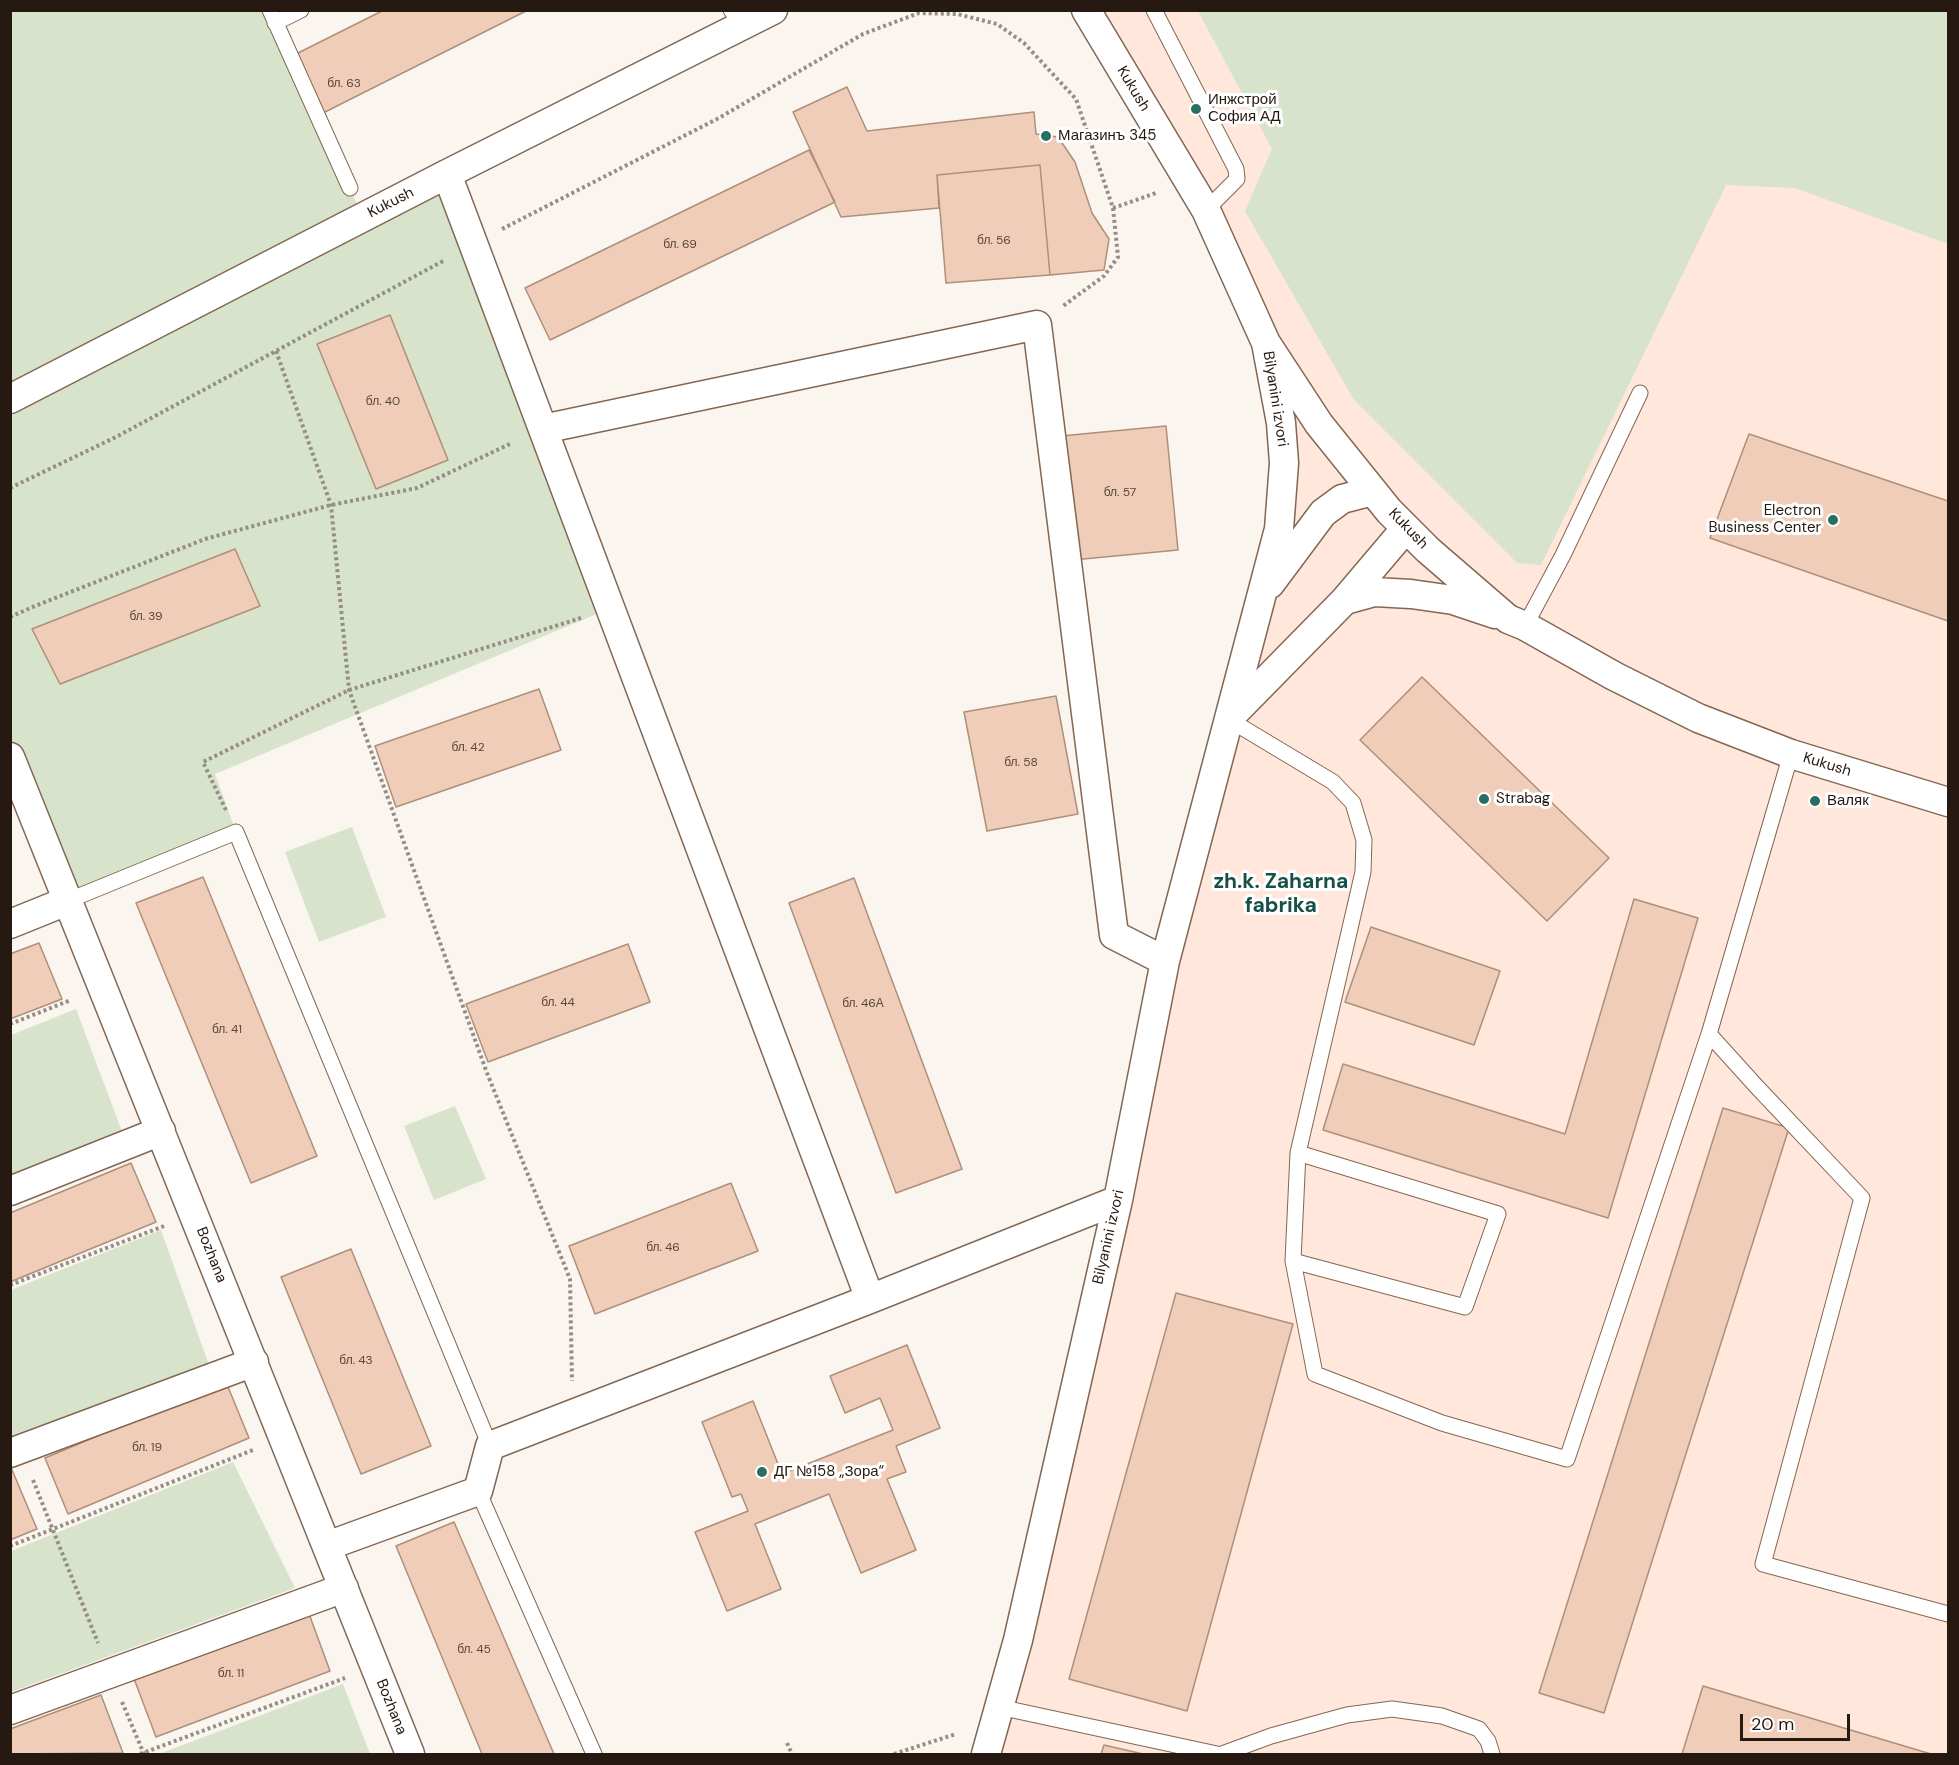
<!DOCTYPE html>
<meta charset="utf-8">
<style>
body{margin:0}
#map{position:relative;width:1959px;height:1765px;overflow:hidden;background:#fbf5f0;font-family:"DM Sans",sans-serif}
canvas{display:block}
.frame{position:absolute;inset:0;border:12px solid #251911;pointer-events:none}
.scale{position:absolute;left:1740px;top:1714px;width:110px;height:27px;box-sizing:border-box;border:3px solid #251911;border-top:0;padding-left:8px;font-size:18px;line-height:21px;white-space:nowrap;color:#251911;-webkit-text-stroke:4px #fff;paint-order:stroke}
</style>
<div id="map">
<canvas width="1959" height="1765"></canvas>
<div class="frame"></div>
<div class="scale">20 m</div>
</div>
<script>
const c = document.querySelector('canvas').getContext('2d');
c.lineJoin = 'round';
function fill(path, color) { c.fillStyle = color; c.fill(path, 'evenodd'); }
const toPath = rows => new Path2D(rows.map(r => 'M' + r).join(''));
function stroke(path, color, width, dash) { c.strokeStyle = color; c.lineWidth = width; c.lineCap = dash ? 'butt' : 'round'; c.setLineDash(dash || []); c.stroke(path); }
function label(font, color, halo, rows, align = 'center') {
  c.font = font + ' "DM Sans",sans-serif'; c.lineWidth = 6; c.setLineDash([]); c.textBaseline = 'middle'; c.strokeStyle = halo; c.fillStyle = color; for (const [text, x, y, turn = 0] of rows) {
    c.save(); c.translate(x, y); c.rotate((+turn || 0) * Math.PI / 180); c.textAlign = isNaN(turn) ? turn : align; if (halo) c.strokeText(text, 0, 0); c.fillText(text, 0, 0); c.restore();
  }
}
const industrial = toPath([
 [1086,11,1948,11,1948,1754,986,1754,1279,529,1266,343]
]);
const green = toPath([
 [16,10,270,11,363,217,447,174,611,608,215,774,236,832,67,901,11,757,10,14],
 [1198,11,1948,11,1948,244,1795,188,1726,185,1541,565,1517,563,1354,400,1245,211,1272,149],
 [352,827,386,917,319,942,285,852],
 [76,1009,123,1134,11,1178,11,1035],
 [455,1106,486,1179,434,1200,404,1126],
 [161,1230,210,1368,11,1441,11,1290],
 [233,1462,295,1588,11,1692,11,1551],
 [343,1684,370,1754,159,1754]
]);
const building = toPath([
 [384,10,528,10,323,113,294,55,384,10],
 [847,87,867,131,1034,112,1036,134,1058,137,1075,162,1092,213,1109,239,1104,270,1050,275,1040,165,937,175,939,208,841,217,793,112,847,87],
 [809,150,835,202,550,340,525,288,809,150],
 [1040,165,1050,275,946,283,937,175,1040,165],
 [390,315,448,460,376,489,317,344,390,315],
 [1166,426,1178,550,1073,560,1061,436,1166,426],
 [1749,434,1948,501,1948,621,1710,538,1749,434],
 [235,549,260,606,60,684,32,629,235,549],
 [1422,677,1609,858,1547,921,1360,740,1422,677],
 [539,689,561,750,396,807,375,746,539,689],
 [1056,696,1078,814,987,831,964,712,1056,696],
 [203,877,317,1156,251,1183,136,903,203,877],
 [854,878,962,1169,896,1193,789,903,854,878],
 [1634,899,1698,918,1608,1218,1323,1130,1343,1064,1565,1134,1634,899],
 [1371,927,1500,971,1474,1045,1345,1002,1371,927],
 [39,943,62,999,10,1019,10,954,39,943],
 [628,944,650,1002,488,1062,466,1004,628,944],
 [1723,1108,1789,1128,1604,1713,1539,1693,1723,1108],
 [131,1163,156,1222,10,1282,10,1213,131,1163],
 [731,1183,758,1251,595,1314,569,1246,731,1183],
 [351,1249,431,1446,361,1474,281,1277,351,1249],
 [1176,1293,1293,1324,1187,1711,1069,1679,1176,1293],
 [907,1345,940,1428,896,1446,906,1472,887,1479,916,1550,861,1573,829,1494,755,1524,781,1589,727,1611,695,1532,748,1511,741,1494,732,1497,702,1422,753,1401,782,1474,893,1430,880,1398,845,1413,830,1376,907,1345],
 [226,1382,249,1438,68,1514,45,1458,226,1382],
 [10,1465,37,1529,10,1540,10,1465],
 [454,1522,554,1754,482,1754,396,1546,454,1522],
 [308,1611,330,1671,156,1737,133,1676,308,1611],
 [1703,1686,1931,1754,1682,1754,1703,1686],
 [101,1695,123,1753,10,1754,10,1729,101,1695],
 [1104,1745,1143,1754,1101,1754,1104,1745]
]);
const path = toPath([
 [1113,208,1156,193],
 [502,229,719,118,863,34,919,13,957,14,997,24,1024,43,1076,99,1113,208,1118,257,1104,276,1063,306],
 [276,351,331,505,349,690,487,1073,570,1279,572,1381],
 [10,488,116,437,445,260],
 [10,617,35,606,205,539,331,505,417,488,512,443],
 [226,810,203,762,349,690,581,618],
 [10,1024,71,1000],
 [10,1285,164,1226],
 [33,1480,98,1643],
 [10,1546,253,1450],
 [122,1702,144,1754],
 [787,1743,792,1754],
 [140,1754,345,1678],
 [894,1754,956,1734]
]);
const service = toPath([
 [270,10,350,188],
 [731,10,742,26],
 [1154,10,1236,169,1237,179,1206,210],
 [275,23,301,10],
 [1525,626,1563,555,1640,393],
 [1228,719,1333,782,1353,803,1364,840,1363,872,1298,1153,1498,1214,1465,1307,1293,1261],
 [67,901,236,832,490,1446],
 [1709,1034,1757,1087,1862,1198,1763,1564,1948,1614],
 [1298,1153,1293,1261,1315,1374,1442,1423,1567,1459,1709,1034,1791,754],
 [478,1491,594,1754],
 [999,1707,1217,1754],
 [1222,1754,1271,1736,1347,1715,1392,1709,1442,1716,1479,1729,1488,1741,1492,1754]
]);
const minor = toPath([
 [1086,10,1206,210,1266,343,1319,424,1389,511,1428,550,1508,619,1525,626,1614,676,1698,718,1791,754,1948,802],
 [447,174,870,1299],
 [10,399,447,174,773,10],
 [543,429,1037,325,1114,935,1165,961],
 [1270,584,1323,513,1342,499,1373,491],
 [1345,600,1374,592,1411,594,1453,600,1495,614],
 [1230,717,1345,600,1406,528],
 [10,757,410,1754],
 [10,924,67,901],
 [10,1191,161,1131],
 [10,1453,254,1362],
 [327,1546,478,1491,490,1446,870,1299,1118,1200],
 [10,1710,344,1588],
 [986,1754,1018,1640,1118,1200,1165,961,1279,529,1284,463,1281,423,1266,343]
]);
const markers = [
 [1196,109,6,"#286e62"],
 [1046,136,6,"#286e62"],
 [1833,520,6,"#286e62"],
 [1484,799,6,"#286e62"],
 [1815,801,6,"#286e62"],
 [762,1472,6,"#286e62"]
];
const numberNames = [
 ["бл. 63",344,84],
 ["бл. 56",994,241],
 ["бл. 69",680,245],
 ["бл. 40",383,402],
 ["бл. 57",1120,493],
 ["бл. 39",146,617],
 ["бл. 42",468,748],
 ["бл. 58",1021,763],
 ["бл. 44",558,1003],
 ["бл. 46А",863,1004],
 ["бл. 41",227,1030],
 ["бл. 46",663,1248],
 ["бл. 43",356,1361],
 ["бл. 19",147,1448],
 ["бл. 45",474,1650],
 ["бл. 11",231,1674]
];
const streetNames = [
 ["Kukush",1133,89,59],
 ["Kukush",391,203,-27],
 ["Bilyanini izvori",1275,399,81],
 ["Kukush",1408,529,46],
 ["Kukush",1827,765,17],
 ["Bilyanini izvori",1109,1237,-77],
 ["Bozhana",211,1255,68],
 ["Bozhana",391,1707,68]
];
const poiNames = [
 ["Инжстрой",1208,100],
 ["София АД",1208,117],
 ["Магазинъ 345",1058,136],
 ["Electron",1821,511,"right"],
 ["Business Center",1821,528,"right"],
 ["Strabag",1496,799],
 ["Валяк",1827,801],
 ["ДГ №158 „Зора“",774,1472]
];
const districtNames = [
 ["zh.k. Zaharna",1281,882],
 ["fabrika",1281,906]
];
fill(industrial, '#ffe7dc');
fill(green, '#d8e3cb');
fill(building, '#efcdb8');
stroke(building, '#ae8f7a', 1.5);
stroke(service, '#836752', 17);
stroke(minor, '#836752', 31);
stroke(path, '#968d87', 4, [3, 3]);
stroke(service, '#fff', 15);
stroke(minor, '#fff', 28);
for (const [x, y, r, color] of markers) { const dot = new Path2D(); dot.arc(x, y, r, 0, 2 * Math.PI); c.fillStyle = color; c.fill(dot); stroke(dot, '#fff', 2); }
label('12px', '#58463b', null, numberNames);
label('15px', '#251911', '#fff', streetNames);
label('15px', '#251911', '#fff', poiNames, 'left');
label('bold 21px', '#175047', '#fff', districtNames);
</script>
